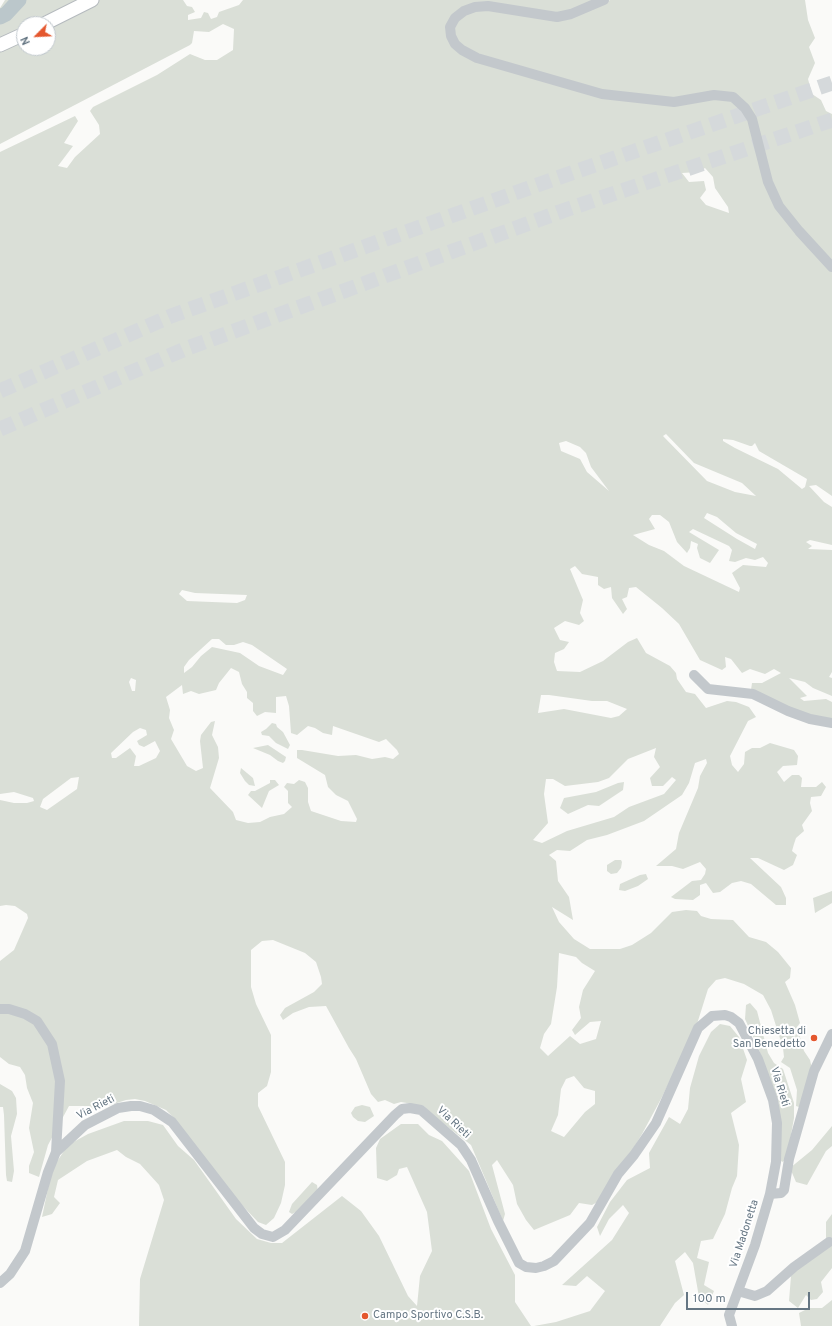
<!DOCTYPE html>
<style>
body{margin:0}
#map{position:relative;width:832px;height:1326px;overflow:hidden;background:#fafaf8;font-family:Overpass,sans-serif}
canvas{display:block}
.north{position:absolute;left:16px;top:16px;width:40px;height:40px;box-sizing:border-box;background:#fff;border:1px solid #c1c8cd;border-radius:50%;rotate:246deg;font-size:11px;font-weight:700;line-height:16px;text-align:center;color:#657683}
.north::after{content:'';display:block;margin:auto;width:14px;height:18px;background:#e4572e;clip-path:polygon(50% 0,100% 100%,50% 72%,0 100%)}
.scale{position:absolute;left:686px;top:1292px;width:124px;height:18px;box-sizing:border-box;border:2px solid #657683;border-top:0;padding-left:5px;font-size:12px;line-height:14px;white-space:nowrap;color:#657683;-webkit-text-stroke:3px #fff;paint-order:stroke}
</style>
<div id="map">
<canvas width="832" height="1326"></canvas>
<div class="north">N</div>
<div class="scale">100 m</div>
</div>
<script>
const c = document.querySelector('canvas').getContext('2d');
c.lineJoin = 'round';
function fill(path, color) { c.fillStyle = color; c.fill(path, 'evenodd'); }
const toPath = rows => new Path2D(rows.map(r => 'M' + r).join(''));
function stroke(path, color, width, dash) { c.strokeStyle = color; c.lineWidth = width; c.lineCap = dash ? 'butt' : 'round'; c.setLineDash(dash || []); c.stroke(path); }
function label(font, color, halo, rows, align = 'center') {
  c.font = font + ' Overpass,sans-serif'; c.lineWidth = 4; c.setLineDash([]); c.textBaseline = 'middle'; c.strokeStyle = halo; c.fillStyle = color; for (const [text, x, y, turn = 0] of rows) {
    c.save(); c.translate(x, y); c.rotate((+turn || 0) * Math.PI / 180); c.textAlign = isNaN(turn) ? turn : align; if (halo) c.strokeText(text, 0, 0); c.fillText(text, 0, 0); c.restore();
  }
}
const green = toPath([
 [5,0,84,0,26,23,0,41,0,8],
 [99,0,183,0,187,6,192,7,195,12,188,15,188,20,201,18,204,12,208,13,211,19,217,17,219,12,239,5,243,0,601,0,606,2,610,0,805,0,808,20,815,38,809,47,815,63,808,79,812,94,821,100,826,111,832,114,832,496,816,485,809,486,824,502,832,507,832,545,810,540,806,542,812,546,808,549,832,550,832,672,829,677,832,678,832,696,813,688,805,682,789,678,807,696,800,698,804,701,826,699,832,702,832,723,816,720,751,690,752,683,762,683,781,673,774,669,765,674,750,669,742,673,731,659,725,657,726,667,722,670,700,660,679,624,662,608,636,587,629,588,627,597,622,599,627,609,623,614,612,598,611,587,604,589,598,585,598,577,582,574,575,566,570,569,583,600,580,613,584,621,579,625,565,621,554,628,560,640,569,642,564,649,555,653,554,662,557,671,580,672,603,661,628,642,637,638,646,653,670,666,676,673,677,679,686,692,695,694,706,708,727,701,736,702,749,707,756,717,748,721,730,756,732,765,738,772,744,764,745,752,752,748,760,748,770,743,794,750,798,756,797,765,783,766,777,772,784,782,792,775,799,775,802,778,801,787,816,787,822,782,826,787,821,796,811,797,810,803,812,811,802,825,804,831,796,838,794,844,792,851,797,855,793,865,784,870,758,858,750,858,781,887,786,898,786,905,776,905,751,884,741,881,732,883,720,892,713,893,706,883,700,885,700,895,693,900,675,899,671,897,692,881,701,880,705,874,706,869,700,862,683,869,672,866,656,866,676,849,679,833,698,788,700,776,707,763,706,759,695,763,689,783,682,795,644,821,607,835,587,840,570,851,557,850,549,855,556,861,558,881,569,897,573,920,552,907,559,922,574,939,590,949,620,949,632,945,651,933,672,912,686,910,697,911,701,916,711,919,733,920,749,937,766,942,778,952,791,968,790,978,785,982,795,1005,800,1023,797,1027,804,1051,810,1060,812,1069,799,1107,796,1106,797,1090,790,1068,781,1062,784,1057,783,1048,771,1010,763,995,744,984,725,978,716,980,708,989,697,1024,662,1097,642,1134,603,1199,592,1205,579,1203,570,1215,534,1230,526,1220,517,1204,513,1185,497,1160,492,1165,505,1214,503,1221,471,1145,431,1114,424,1106,401,1102,394,1104,385,1100,378,1102,371,1094,356,1059,349,1048,326,1006,309,1007,293,1013,283,1020,280,1015,285,1008,314,992,322,984,321,977,316,962,305,953,273,940,262,941,251,950,251,987,256,1004,271,1035,271,1072,267,1086,258,1093,258,1106,285,1162,285,1185,281,1203,274,1218,266,1225,258,1222,240,1203,175,1119,166,1110,145,1101,135,1099,126,1100,95,1110,87,1106,69,1106,48,1145,39,1177,29,1173,29,1166,34,1152,29,1128,33,1103,27,1088,25,1075,20,1067,9,1064,0,1057,0,961,14,950,28,918,27,914,15,906,6,905,0,906,0,800,14,803,27,803,34,801,33,798,14,792,0,794,0,152,75,116,78,121,64,143,73,146,58,166,67,168,75,157,100,134,99,125,90,111,93,107,157,75,190,54,205,60,217,60,233,50,234,29,223,24,209,32,194,31,192,43,190,45,0,144,0,51,24,41,24,48,48,48,48,28],
 [705,168,713,177,715,188,728,207,729,213,706,205,700,198,706,190,704,181,689,182,682,173,698,172],
 [666,434,694,463,742,483,756,496,735,492,707,481,663,436],
 [723,439,733,440,750,446,752,446,755,443,759,451,807,479,805,487,802,489,778,469,735,448,723,441],
 [566,441,580,447,586,453,591,467,609,491,587,472,580,459,561,451,559,443],
 [707,513,717,517,736,533,757,544,755,549,737,539,704,518],
 [652,515,660,515,669,522,677,542,687,553,690,548,691,541,698,544,697,548,700,558,710,563,719,550,689,532,693,529,729,546,732,550,729,561,735,562,746,558,755,560,763,557,768,563,766,567,743,565,732,573,740,588,739,592,684,566,664,551,649,545,633,535,655,529,649,519],
 [182,590,195,593,247,595,245,600,237,603,187,601,179,594],
 [212,639,219,639,226,645,234,645,243,642,252,645,287,669,283,675,259,666,240,653,212,647,201,656,192,667,184,673,184,667,189,660],
 [231,668,239,672,242,684,247,692,247,698,253,703,253,711,257,716,265,712,276,713,276,697,286,696,289,706,291,733,297,735,308,726,315,728,323,733,332,735,333,726,379,742,386,739,397,750,399,754,393,759,385,757,372,759,356,755,338,756,302,750,297,750,297,758,325,775,328,787,336,795,348,801,357,819,356,822,341,821,311,811,308,802,308,788,305,782,299,780,294,784,287,783,284,787,288,791,288,803,292,807,284,814,270,817,260,822,248,823,236,820,233,812,210,788,219,758,218,747,212,735,215,721,211,722,201,735,200,741,203,768,196,771,187,766,171,739,174,730,169,718,170,710,166,697,182,685,183,694,191,691,199,694,216,690,219,683],
 [131,678,136,680,135,691,132,691,129,682],
 [541,695,549,695,592,701,607,701,627,709,619,716,611,718,564,709,538,713],
 [140,728,146,730,147,735,137,741,139,745,144,747,155,741,160,751,156,758,139,766,134,766,136,756,130,748,116,758,112,758,111,753,133,732],
 [656,748,654,757,660,767,650,778,652,786,663,786,672,777,676,780,664,794,629,807,614,817,567,831,542,843,533,840,548,823,544,794,546,779,553,779,565,786,598,782,609,778,628,759],
 [79,777,77,789,47,810,40,807,43,799,71,778],
 [559,953,576,957,582,963,595,971,583,990,579,1007,581,1018,572,1030,575,1035,590,1022,601,1021,596,1039,580,1044,570,1036,548,1056,540,1048,544,1034,551,1024,557,987],
 [574,1076,584,1088,595,1091,595,1104,585,1112,564,1137,551,1131,558,1115,561,1089,566,1079],
 [272,723,276,724,277,727,283,732,290,745,288,749,276,743,269,736,262,735,261,732,266,729],
 [268,745,286,757,285,761,283,763,278,761,270,755,253,748],
 [241,768,253,778,255,786,249,785,245,781,240,773],
 [270,780,275,780,279,785,269,791,262,808,248,795,251,791,255,791,270,783],
 [624,782,623,790,599,806,588,805,568,814,560,808,564,798,596,792,618,783],
 [615,860,621,860,622,862,621,868,617,873,611,874,607,871,607,865],
 [646,874,648,879,638,886,625,891,619,890,620,884,640,875],
 [832,891,832,903,815,913,813,898],
 [750,1003,757,1011,768,1053,774,1063,783,1069,794,1103,794,1118,789,1146,786,1160,782,1162,779,1158,781,1140,778,1100,757,1045,745,1019,746,1005],
 [720,1024,730,1026,739,1037,747,1060,741,1079,746,1102,731,1113,739,1145,737,1176,732,1188,725,1214,713,1239,701,1241,697,1258,709,1262,704,1285,714,1291,708,1305,699,1297,693,1263,685,1252,675,1261,684,1295,675,1303,660,1326,534,1326,556,1322,590,1311,605,1291,587,1276,576,1286,562,1285,612,1240,629,1213,623,1205,609,1219,600,1236,597,1227,610,1202,627,1180,650,1168,649,1153,669,1117,680,1124,688,1109,690,1088,699,1056,711,1032],
 [0,1084,12,1091,16,1098,17,1114,11,1136,14,1171,12,1182,7,1181,6,1175,4,1115,3,1107,0,1107],
 [362,1105,370,1107,374,1116,365,1122,358,1121,353,1117,351,1113,355,1107],
 [124,1121,148,1121,163,1125,178,1146,194,1160,236,1219,257,1239,271,1243,282,1243,342,1196,361,1211,379,1236,408,1296,417,1306,420,1276,432,1251,427,1212,407,1167,399,1169,397,1175,387,1181,377,1178,376,1148,380,1139,401,1124,418,1124,429,1135,442,1141,469,1171,491,1229,515,1275,515,1302,531,1326,139,1326,140,1279,164,1200,159,1185,140,1164,126,1157,117,1150,87,1161,58,1180,54,1197,60,1203,52,1214,42,1217,52,1169,68,1145,88,1134],
 [832,1126,832,1146,826,1151,807,1185,796,1182,790,1168,812,1150],
 [312,1182,317,1185,318,1192,298,1211,292,1214,289,1212,292,1204],
 [832,1214,832,1268,821,1282,823,1292,817,1299,811,1300,806,1295,798,1308,789,1301,791,1276,826,1240,826,1222],
 [832,1300,832,1326,801,1326,799,1313,809,1308,822,1308]
]);
const river = toPath([
 [0,17,6,14,19,0]
]);
const highwayTunnel = toPath([
 [0,391,171,316,557,178,832,83],
 [0,429,185,349,568,209,832,120]
]);
const minor = toPath([
 [604,0,571,14,557,17,488,6,475,7,464,11,455,18,450,27,451,36,455,44,462,50,477,58,602,94,674,102,714,95,733,97,745,108,752,119,768,182,779,206,799,231,832,267],
 [694,675,708,689,753,694,788,711,810,719,832,723],
 [0,1009,9,1009,25,1014,37,1021,52,1044,60,1081,56,1152],
 [770,1194,781,1193,784,1190,789,1159,814,1071,832,1034],
 [0,1283,10,1274,25,1251,48,1172,56,1152,85,1125,118,1108,131,1106,140,1106,154,1110,172,1122,254,1228,262,1234,273,1237,285,1230,395,1115,402,1109,410,1108,421,1110,461,1145,471,1160,498,1221,519,1263,526,1267,536,1268,544,1266,554,1261,590,1223,618,1174,634,1155,656,1123,698,1028,712,1016,725,1015,731,1017,739,1023,758,1059,773,1100,777,1123,776,1162,770,1194,755,1245,729,1315,732,1326],
 [738,1291,755,1296,767,1291,794,1267,829,1242]
]);
const major = toPath([
 [44,24,92,0],
 [0,45,24,34]
]);
const markers = [
 [814,1038,4,"#e4572e"],
 [365,1316,4,"#e4572e"]
];
const poiNames = [
 ["Chiesetta di",806,1032],
 ["San Benedetto",806,1045],
 ["Campo Sportivo C.S.B.",373,1316,"left"]
];
const streetNames = [
 ["Via Rieti",779,1087,73],
 ["Via Rieti",96,1108,-27],
 ["Via Rieti",453,1123,43],
 ["Via Madonetta",745,1234,-72]
];
fill(green, '#dadfd7');
stroke(river, '#bbc7cb', 15);
stroke(highwayTunnel, '#d5d9db', 15, [15, 8]);
stroke(major, '#b5babe', 15);
stroke(minor, '#c3c8cc', 10);
stroke(major, '#fff', 13);
for (const [x, y, r, color] of markers) { const dot = new Path2D(); dot.arc(x, y, r, 0, 2 * Math.PI); c.fillStyle = color; c.fill(dot); stroke(dot, '#fff', 1.5); }
label('11px', '#657683', '#fff', poiNames, 'right');
label('11px', '#657683', '#fff', streetNames);
</script>
